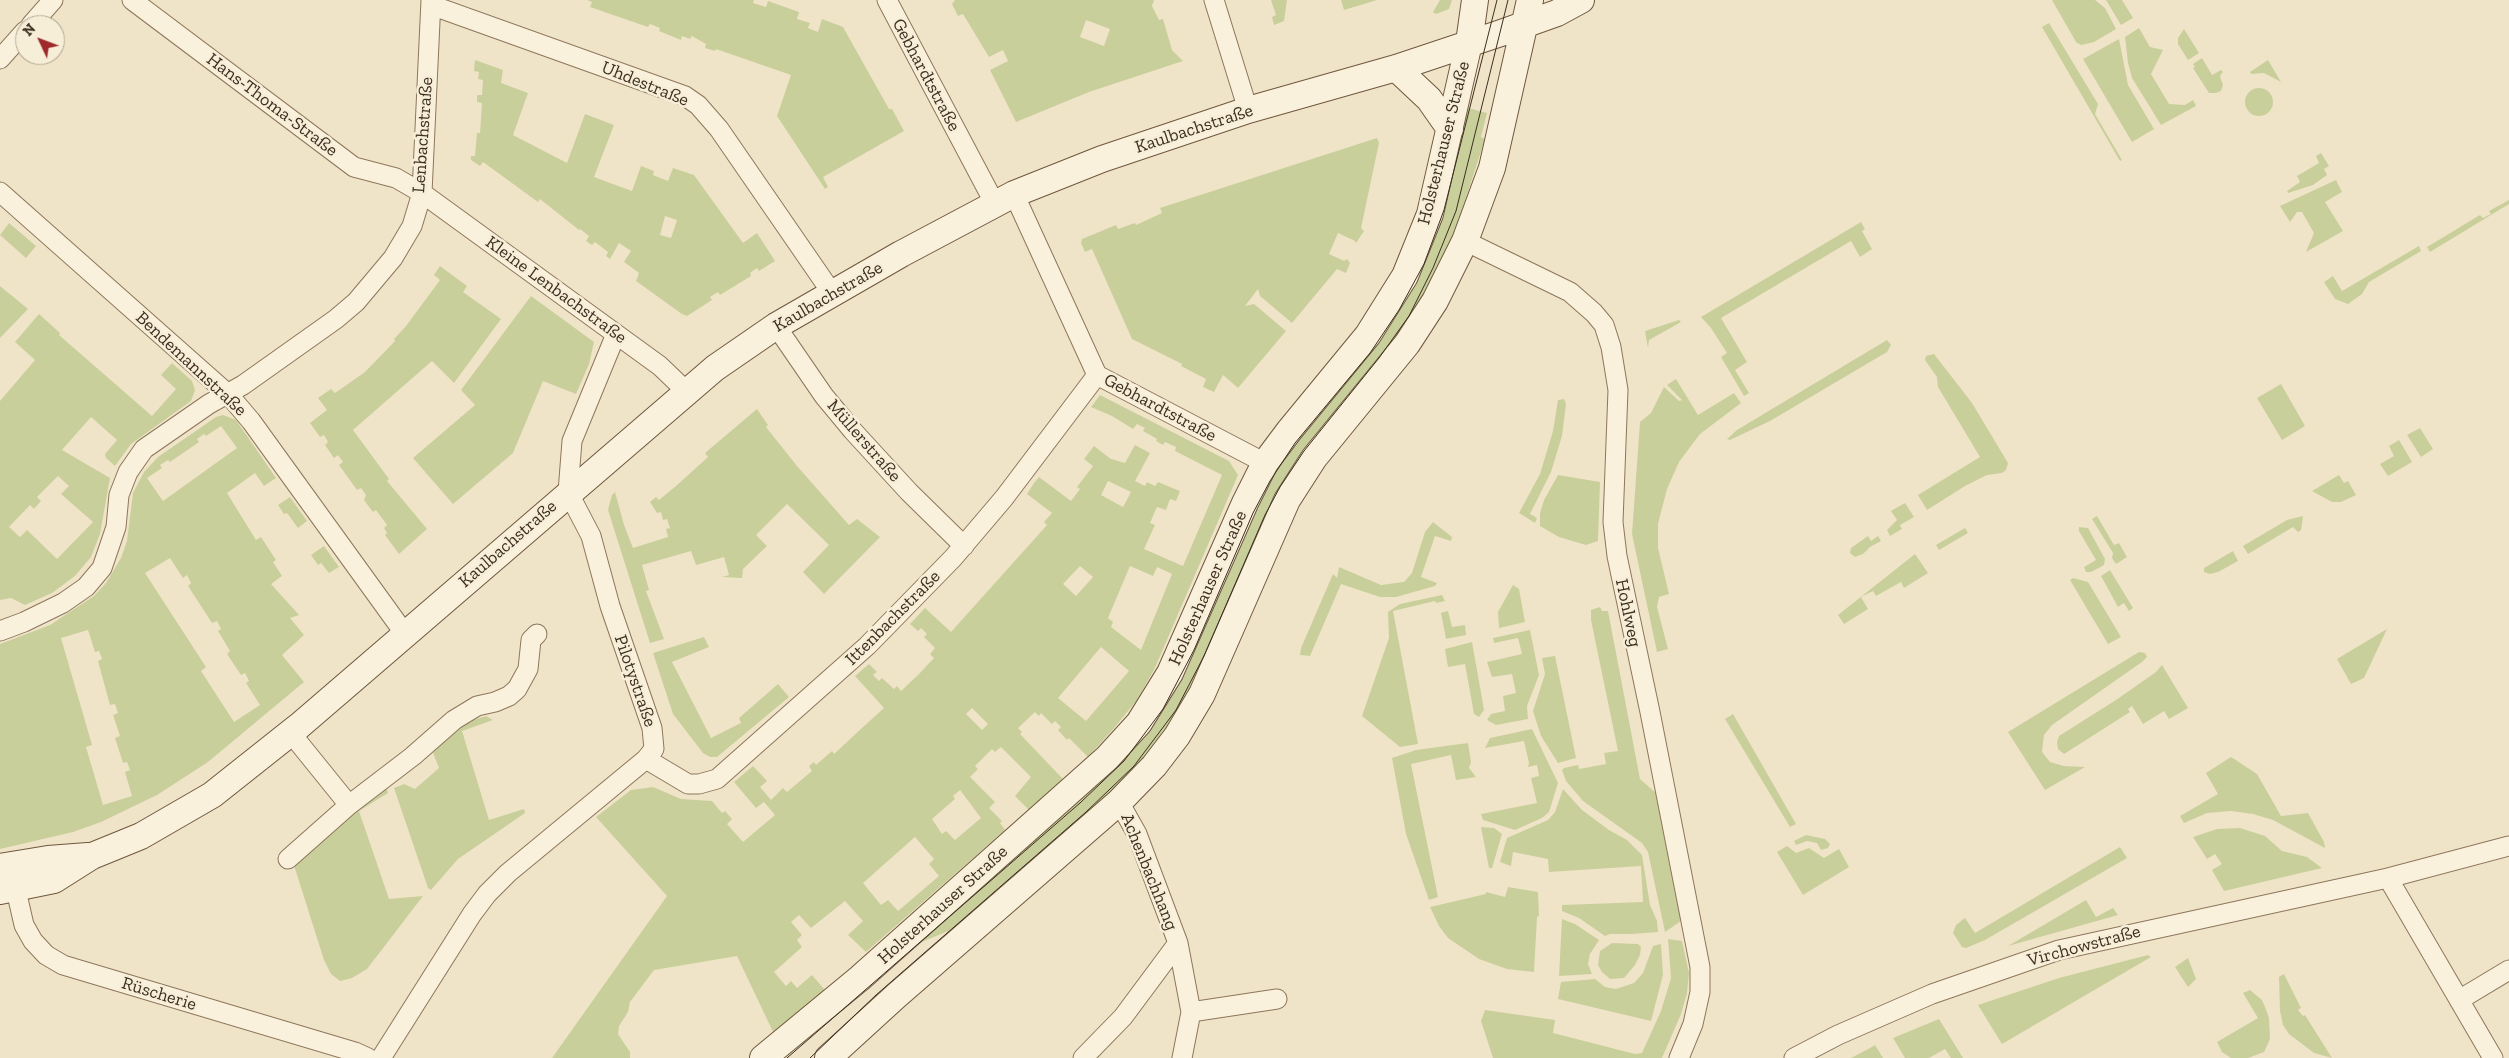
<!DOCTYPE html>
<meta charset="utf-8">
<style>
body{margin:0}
#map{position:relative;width:2509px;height:1058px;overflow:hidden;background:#f0e4c8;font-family:"Zilla Slab",serif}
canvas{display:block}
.north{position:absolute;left:15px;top:15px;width:50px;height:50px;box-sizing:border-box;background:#f7eed8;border:1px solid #ada18e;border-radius:50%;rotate:313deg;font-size:14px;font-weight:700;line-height:20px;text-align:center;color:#3d2e20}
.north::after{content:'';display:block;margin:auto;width:18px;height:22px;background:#9e2a2b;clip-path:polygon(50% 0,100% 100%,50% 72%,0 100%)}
</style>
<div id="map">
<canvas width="2509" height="1058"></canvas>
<div class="north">N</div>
</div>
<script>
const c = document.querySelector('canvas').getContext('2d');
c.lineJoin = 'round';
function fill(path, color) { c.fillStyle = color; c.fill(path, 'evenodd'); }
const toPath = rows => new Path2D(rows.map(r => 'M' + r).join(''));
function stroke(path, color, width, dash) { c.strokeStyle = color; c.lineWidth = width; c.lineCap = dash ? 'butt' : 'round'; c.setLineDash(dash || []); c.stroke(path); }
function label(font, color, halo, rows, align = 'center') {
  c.font = font + ' "Zilla Slab",serif'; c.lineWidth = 5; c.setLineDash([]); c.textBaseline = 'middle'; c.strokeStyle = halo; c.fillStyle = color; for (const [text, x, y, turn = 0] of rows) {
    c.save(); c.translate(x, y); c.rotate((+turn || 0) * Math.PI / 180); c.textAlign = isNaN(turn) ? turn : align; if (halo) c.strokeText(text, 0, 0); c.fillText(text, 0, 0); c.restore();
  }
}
const green = toPath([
 [587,0,754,0,753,3,766,7,768,1,799,12,797,19,810,23,808,28,818,32,822,19,843,27,889,109,892,109,904,131,823,177,828,187,825,189,777,116,791,75,716,49,715,51,705,48,706,44,692,36,690,39,682,36,681,40,659,31,660,28,650,24,648,27,590,7,592,2],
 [955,0,1154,0,1152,6,1159,20,1163,19,1172,50,1183,61,1089,92,1016,122,990,70,1008,61,1003,50,989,57,963,14,958,16,952,4],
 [1086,20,1110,29,1104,46,1080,37],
 [1271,0,1287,0,1284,21,1274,25,1272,17,1276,15],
 [1341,0,1377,0,1344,10],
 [1440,0,1452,0,1449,9,1436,14,1433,12],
 [2052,0,2095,0,2105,8,2116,29,2094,42,2081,45,2076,42],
 [2106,0,2122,0,2133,18,2121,25],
 [2049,23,2098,104,2095,114,2122,160,2120,161,2042,27],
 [2139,28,2150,47,2163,50,2151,74,2169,104,2185,105,2193,100,2196,106,2161,125,2132,78,2128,63,2125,37],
 [2184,29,2199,53,2188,60,2178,44,2178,38],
 [2119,39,2128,85,2154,129,2132,142,2083,59],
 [2202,58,2212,75,2221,70,2223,72,2220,76,2223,85,2221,91,2216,93,2209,93,2193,68,2195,67,2193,64],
 [475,60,503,70,501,83,528,93,513,135,567,163,585,114,614,125,594,177,632,191,641,166,654,171,653,175,668,181,673,168,694,175,743,243,757,233,775,261,759,271,757,268,750,273,751,276,720,295,718,292,710,297,712,300,687,316,682,314,636,281,639,273,624,262,631,251,619,243,610,259,606,256,608,252,595,242,592,245,586,241,589,236,580,229,579,230,540,199,538,202,483,162,480,166,471,160,471,156,475,156,477,133,480,133,482,103,477,102,477,95,482,95,483,80,478,79,479,72,474,71],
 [665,216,677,220,671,238,660,235],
 [2268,60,2281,82,2264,73,2251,74,2250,72],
 '2245 102a14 14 0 1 1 28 0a14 14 0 1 1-28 0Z',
 [1468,108,1487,113,1481,137,1485,139,1455,232,1426,295,1391,351,1308,454,1177,721,1141,766,963,925,902,950,1119,756,1267,476,1382,326,1462,132],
 [1377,138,1379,143,1361,228,1364,231,1356,243,1355,241,1338,233,1329,254,1344,261,1347,259,1350,263,1346,273,1337,269,1292,323,1260,296,1258,289,1245,306,1254,304,1286,331,1238,388,1223,375,1214,392,1203,387,1206,379,1181,366,1182,364,1132,339,1092,249,1085,252,1081,243,1082,239,1116,225,1118,229,1135,223,1136,225,1162,213,1160,208],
 [2321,153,2329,166,2324,169,2327,175,2313,185,2288,193,2287,191,2300,182,2297,176,2319,163,2316,156],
 [2336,180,2342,192,2325,202,2343,231,2306,252,2314,233,2302,212,2297,212,2290,222,2280,206],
 [2509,200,2509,204,2430,252,2427,247,2480,215,2483,218,2491,214,2489,211],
 [1861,222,1865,229,1862,231,1872,249,1860,257,1851,241,1721,318,1747,362,1735,370,1749,393,1744,396,1721,357,1727,353,1711,328,1701,317],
 [9,223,36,246,26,258,0,235],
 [2419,246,2421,251,2369,282,2362,294,2348,304,2335,299,2324,282,2333,276,2342,291],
 [440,266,467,286,463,292,501,319,454,383,432,361,353,430,389,479,387,481,427,529,399,554,385,535,387,533,384,528,387,525,376,510,373,512,364,500,366,495,361,488,357,490,339,465,343,462,338,455,334,458,325,445,328,442,324,435,320,437,310,423,327,410,318,398,331,389,335,393,365,372,395,341,394,339,406,326,440,280,434,275],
 [0,286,28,309,0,338],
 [531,296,594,342,589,364,576,394,543,381,513,453,453,504,413,458,475,405,461,390],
 [39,314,60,333,59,335,152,416,176,389,161,375,172,363,192,381,195,390,191,401,131,444,115,466,106,458,105,454,117,440,91,417,62,450,110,478,100,534,91,557,75,576,52,593,25,605,11,598,0,600,0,401,35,360,15,342],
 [58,476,69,486,61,494,93,522,57,559,27,530,20,537,9,527,30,505,34,509,41,501,37,497],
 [1679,320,1681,322,1649,340,1648,348,1645,331],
 [1887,340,1891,345,1887,352,1770,421,1730,440,1727,439,1737,430],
 [1934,354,1972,403,2008,463,2006,470,2002,473,1987,475,1965,486,1927,510,1918,495,1980,457,1938,387,1937,377,1925,360,1926,356],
 [1676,379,1698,415,1734,393,1741,403,1700,434,1679,462,1667,489,1658,524,1658,548,1669,594,1659,597,1657,607,1668,649,1657,652,1632,534,1640,422,1651,413,1664,387,1679,401,1682,400,1667,385],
 [2281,384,2305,426,2282,440,2257,398],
 [1100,395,1229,461,1238,475,1154,670,1136,701,1115,727,1088,757,1069,738,1067,740,1058,730,1061,727,1055,721,1052,724,1041,713,1039,716,1035,712,1018,728,1022,732,1020,734,1063,779,1029,810,1015,796,1031,777,1001,747,995,752,992,749,975,766,978,769,970,777,995,802,989,808,1002,821,1000,823,1005,830,866,952,848,935,863,921,845,901,811,928,799,915,791,922,802,935,797,940,802,947,774,972,786,986,791,981,797,988,812,975,825,990,793,1017,775,1036,737,956,654,970,630,1002,628,1012,619,1026,618,1034,630,1052,630,1058,552,1058,667,896,596,817,631,790,653,787,681,799,712,801,722,813,725,811,732,819,727,824,743,842,775,815,764,802,756,808,734,782,753,766,767,781,760,787,771,800,783,788,787,792,812,771,809,766,814,762,816,765,832,751,834,754,862,728,884,708,855,676,869,664,877,672,873,675,879,681,882,678,894,689,897,686,901,691,919,674,934,658,930,654,935,648,924,637,927,634,921,628,918,631,910,624,925,608,951,632,1047,525,1044,522,1052,513,1027,494,1034,483,1039,477,1071,501,1080,489,1077,487,1093,466,1084,459,1094,446,1111,459,1125,463,1135,445,1150,453,1135,481,1145,486,1147,482,1155,486,1158,482,1180,491,1176,501,1170,499,1166,510,1157,507,1150,523,1155,525,1144,549,1183,566,1222,475,1175,451,1176,447,1165,442,1163,445,1156,441,1157,439,1143,431,1145,428,1137,424,1133,429,1112,416,1091,407],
 [1108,481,1131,492,1123,507,1101,495],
 [1080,566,1093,577,1076,596,1063,584],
 [1130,566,1153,576,1157,567,1172,574,1141,650,1111,627,1113,622,1108,618],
 [1101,647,1129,671,1086,721,1058,698],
 [972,708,988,724,982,730,966,714],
 [960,790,981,818,955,840,946,831,942,834,932,819,955,799,953,796],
 [915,837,934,859,929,864,939,876,898,911,888,900,881,905,863,883],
 [1564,399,1566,404,1562,436,1551,472,1530,514,1537,518,1535,523,1519,513,1540,474,1553,431,1558,400],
 [757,409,768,425,766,427,797,466,849,525,857,519,880,537,824,594,803,572,829,545,787,504,756,535,767,546,743,569,742,578,722,577,729,575,724,557,696,565,691,551,642,565,649,590,646,591,664,639,650,643,608,510,612,495,615,492,624,525,633,548,668,537,666,529,670,528,667,519,663,520,661,512,657,513,650,502,656,497,659,500,676,486,708,457,705,453],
 [223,415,236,420,276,478,264,486,255,473,227,493,256,540,261,537,276,560,273,562,282,576,271,584,299,615,290,618,304,635,282,655,304,682,208,762,157,795,101,822,73,832,0,849,0,644,50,625,94,596,106,583,121,558,127,541,133,493,144,472,158,457,216,417],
 [221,426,237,448,163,501,147,478,162,468,160,465,168,460,170,462,199,442,197,439,204,434,206,436],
 [170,558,183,578,187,575,191,583,188,586,212,623,217,621,221,629,218,631,230,651,227,654,241,675,245,673,249,681,246,683,260,705,234,722,201,671,206,667,145,573],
 [88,630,95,652,99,651,102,659,98,661,110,705,115,704,118,713,113,715,120,736,115,738,123,763,127,762,130,770,125,772,132,796,103,805,86,747,92,745,61,638],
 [2420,428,2433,449,2421,457,2407,435],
 [2399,440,2412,462,2388,476,2380,464,2394,456,2389,446],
 [1558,475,1600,482,1598,541,1586,545,1559,537,1540,526,1540,513,1544,500],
 [2339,475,2344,483,2348,481,2356,495,2354,496,2341,502,2332,502,2312,491],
 [290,497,307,521,298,528,287,513,284,514,278,505],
 [1905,503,1914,517,1900,525,1902,529,1890,536,1887,530,1897,520,1891,511],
 [2097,516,2114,545,2119,543,2127,557,2116,564,2112,558,2113,553,2092,519],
 [2303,516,2301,530,2298,532,2293,527,2248,554,2243,546,2287,520],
 [1433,522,1452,537,1451,541,1435,536,1421,577,1437,583,1435,586,1396,597,1380,597,1341,584,1310,656,1300,655,1301,648,1333,574,1337,578,1339,567,1381,585,1404,582,1412,573,1425,532],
 [2079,527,2088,528,2105,559,2104,565,2091,572,2086,572,2084,567,2096,560,2079,531],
 [1965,528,1968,533,1939,550,1936,545],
 [1868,536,1871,541,1878,536,1881,541,1870,547,1863,554,1855,557,1850,553,1851,548],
 [324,546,339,567,329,573,321,563,318,565,311,555],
 [2233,551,2238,561,2218,572,2210,574,2204,572,2204,568],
 [1915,554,1928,573,1904,588,1901,582,1876,596,1873,591,1861,597,1868,609,1844,624,1838,615],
 [2110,570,2133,608,2129,611,2124,603,2118,607,2101,576],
 [2073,578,2088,582,2121,637,2108,644,2070,580],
 [1513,585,1519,589,1525,622,1499,628,1498,612],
 [1442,595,1445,601,1436,603,1435,601,1393,611,1418,744,1400,747,1362,716,1389,638,1388,612,1400,604],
 [1600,607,1602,611,1608,611,1640,779,1657,794,1681,921,1665,932,1648,852,1642,843,1583,801,1566,781,1562,770,1564,768,1578,765,1579,769,1606,764,1604,753,1618,751,1591,620,1591,610],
 [1448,611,1452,627,1465,625,1466,635,1446,639,1441,613],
 [2387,629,2364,678,2351,684,2337,659],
 [1530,630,1539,675,1527,706,1528,719,1496,725,1487,720,1491,714,1505,711,1503,696,1516,693,1512,674,1492,677,1487,662,1522,654,1518,638,1494,643,1493,638],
 [704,637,709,647,672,662,711,738,741,723,739,718,778,684,789,697,717,757,710,757,703,753,673,714,653,653],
 [1472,642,1483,704,1484,710,1479,717,1474,714,1465,664,1448,667,1445,649],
 [2139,652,2145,653,2147,657,2142,662,2052,725,2044,735,2042,752,2050,762,2064,766,2085,767,2045,790,2008,732],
 [1555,656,1576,758,1558,763,1541,736,1533,711,1545,674,1542,658],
 [2162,665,2188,708,2169,719,2164,711,2143,724,2132,706,2128,709,2130,712,2064,754,2058,749,2057,742,2059,736,2116,700,2156,672],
 [1733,714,1796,824,1790,827,1725,719],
 [486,716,493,720,462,731,489,820,524,809,525,813,458,859,431,890,428,888,394,788,404,784,415,789,439,768,433,753,443,741,470,721],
 [1532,729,1558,783,1549,812,1542,818,1515,830,1483,820,1481,814,1537,803,1531,778,1539,776,1537,765,1528,767,1529,763,1524,741,1485,748,1490,738],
 [1468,743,1471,762,1469,768,1476,777,1456,780,1451,755,1411,764,1438,897,1429,900,1406,834,1392,758,1416,750],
 [2231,757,2257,774,2281,816,2308,813,2324,842,2325,848,2273,820,2253,814,2231,811,2207,813,2184,823,2180,816,2218,794,2206,773],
 [385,783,388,793,359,811,389,899,423,896,367,969,352,978,340,981,331,974,324,960,292,859],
 [1563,789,1582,810,1609,830,1627,840,1642,855,1650,905,1657,921,1658,932,1632,934,1610,934,1605,936,1579,918,1562,911,1562,905,1643,902,1641,866,1549,872,1548,859,1513,852,1511,866,1500,862,1507,838,1548,820,1555,812],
 [1481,827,1494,828,1502,834,1492,868,1489,868],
 [2240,828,2265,836,2282,851,2307,857,2322,868,2224,891,2212,870,2222,864,2215,854,2207,859,2193,837,2217,829],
 [1806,835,1825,839,1830,844,1828,848,1821,850,1817,843,1807,841,1796,845,1794,841],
 [1787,846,1796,853,1809,848,1824,858,1839,849,1849,867,1803,895,1777,852],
 [2120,847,2127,858,1985,940,1966,948,1962,947,1953,933,1956,925,1965,918,1975,933],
 [1508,887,1538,892,1539,916,1537,917,1534,972,1507,969,1479,959,1448,938,1439,926,1430,907,1486,894,1486,892,1505,897],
 [2086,900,2096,917,2113,908,2118,915,2008,946],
 [1562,919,1575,924,1599,940,1590,954,1588,964,1592,974,1559,976],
 [1668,939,1682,941,1689,973,1687,993,1681,1014,1662,1058,1493,1058,1481,1021,1485,1010,1555,1020,1553,1033,1635,1054,1642,1053,1661,1011,1671,978],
 [1612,943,1638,944,1641,947,1640,955,1635,965,1624,978,1610,979,1602,972,1598,965,1600,951],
 [1661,944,1663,975,1651,1021,1558,999,1561,982,1595,979,1605,987,1616,989,1634,983,1643,973,1653,946],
 [2148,955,2151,957,2002,1044,1978,1005,2059,978],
 [2188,958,2196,979,2188,987,2175,967],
 [2284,974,2301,1008,2298,1010,2303,1016,2305,1015,2332,1058,2314,1053,2289,1034,2283,1025,2280,1011,2279,977],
 [2250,990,2262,1000,2265,1007,2269,1018,2270,1039,2264,1052,2248,1058,2231,1058,2222,1052,2217,1042,2258,1018,2243,993],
 [1939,1019,1963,1058,1951,1058,1945,1049,1929,1058,1905,1058,1893,1038],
 [1875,1045,1883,1058,1851,1058,1870,1048]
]);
const street = toPath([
 [132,0,354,167,396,178,422,193,660,366,686,391],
 [887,0,995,204],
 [1214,0,1248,110],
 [431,5,685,96,698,105,719,129,832,293],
 [31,25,53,0],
 [0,59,25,31],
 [0,192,228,394,251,421,405,634],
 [1014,194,1097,375,1265,463],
 [1465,241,1570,292,1594,313,1604,325,1611,347,1618,390,1613,522,1617,556,1650,712,1700,967,1700,992,1693,1024,1679,1058],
 [776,326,824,396,853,431,909,492,964,546],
 [0,631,24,622,63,603,86,587,102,568,116,527,119,495,128,472,144,449,209,404,243,385,336,319,356,302,393,258,412,226,422,193,431,0],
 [290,732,349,805,413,756,454,720,477,706,495,702,509,696,517,689,528,669,531,640,537,634],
 [646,759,688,784,699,784,717,779,867,646,953,558,1004,498,1097,375],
 [288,859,349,805],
 [13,877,24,925,33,941,46,955,63,965,355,1052,368,1058],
 [2388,878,2493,1058],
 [1178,943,1191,1012,1182,1058],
 [2459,1000,2509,970],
 [1191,1012,1277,999],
 [381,1058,472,914,487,894,508,873,646,759,654,749,652,728,610,606,591,536,568,492,572,441,616,334],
 [1083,1058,1123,1017,1178,943,1137,834,1119,802],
 [1794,1058,1838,1035,1932,994,2059,950,2388,878,2509,846]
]);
const secondary = toPath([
 [1396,68,1429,99,1450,129],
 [0,867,48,859,88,856],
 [0,891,54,880,92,856,141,836,212,795,299,726,715,368,776,326,901,254,1014,194,1102,159,1248,110,1396,68,1501,33,1557,13,1581,0],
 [763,1058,860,978,1107,758,1139,723,1170,673,1245,503,1265,463,1289,431,1368,335,1405,276,1430,214,1469,43,1475,0],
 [828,1058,896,996,1119,802,1154,766,1177,736,1202,694,1287,500,1314,458,1407,344,1435,301,1465,241,1492,168,1530,0]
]);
const tram = toPath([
 [787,1058,1080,803,1124,761,1163,709,1194,650,1253,513,1270,481,1295,443,1370,353,1399,310,1424,264,1444,210,1497,0],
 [810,1058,876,995,1086,812,1134,766,1176,710,1204,656,1265,515,1280,487,1304,451,1379,358,1409,316,1433,268,1456,211,1508,0]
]);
const streetNames = [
 ["Gebhardtstraße",926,75,62],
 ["Uhdestraße",645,84,22],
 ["Hans-Thoma-Straße",272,105,37],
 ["Kaulbachstraße",1194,129,-18],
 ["Lenbachstraße",423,135,-86],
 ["Holsterhauser Straße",1444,143,-76],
 ["Kleine Lenbachstraße",556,290,36],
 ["Kaulbachstraße",828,297,-30],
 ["Bendemannstraße",191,364,43],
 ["Gebhardtstraße",1160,408,28],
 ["Müllerstraße",864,441,49],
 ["Kaulbachstraße",508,544,-41],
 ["Holsterhauser Straße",1208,588,-66],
 ["Hohlweg",1628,613,78],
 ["Ittenbachstraße",893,618,-45],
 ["Pilotystraße",635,681,71],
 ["Achenbachhang",1149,872,68],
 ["Holsterhauser Straße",943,905,-42],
 ["Virchowstraße",2084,946,-15],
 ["Rüscherie",159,994,17]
];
fill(green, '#c9cf9b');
stroke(street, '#8d765c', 21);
stroke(secondary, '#6f573f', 28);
stroke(street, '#faf1dc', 19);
stroke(secondary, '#faf1dc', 26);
stroke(tram, '#3d2e20', 1);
label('18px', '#3d2e20', '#f7eed8', streetNames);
</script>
